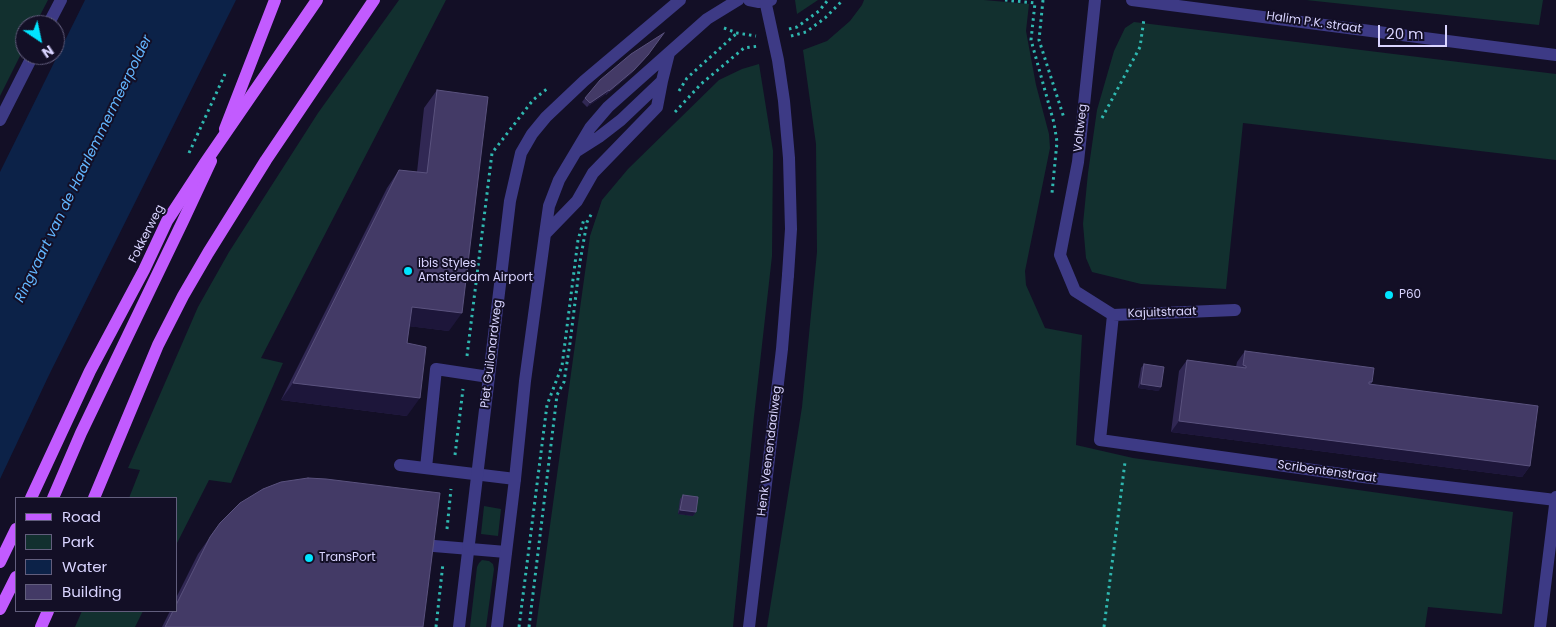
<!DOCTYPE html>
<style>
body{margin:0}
#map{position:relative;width:1556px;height:627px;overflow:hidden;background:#130f26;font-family:Poppins,sans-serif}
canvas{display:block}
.legend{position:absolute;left:15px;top:497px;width:162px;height:115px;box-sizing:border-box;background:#130f26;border:1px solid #625e7d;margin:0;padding:6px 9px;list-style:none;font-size:15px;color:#d9d4ff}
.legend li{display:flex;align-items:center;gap:10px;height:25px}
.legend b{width:25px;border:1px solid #625e7d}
.north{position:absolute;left:15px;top:15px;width:50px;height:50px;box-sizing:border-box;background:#130f26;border:1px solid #625e7d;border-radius:50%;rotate:146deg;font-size:14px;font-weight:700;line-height:20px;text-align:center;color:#d9d4ff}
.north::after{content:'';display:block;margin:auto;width:18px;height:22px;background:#00e5ff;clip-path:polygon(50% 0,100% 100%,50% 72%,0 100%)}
.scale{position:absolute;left:1378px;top:25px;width:69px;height:22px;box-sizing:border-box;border:2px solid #d9d4ff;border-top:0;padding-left:6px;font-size:15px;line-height:18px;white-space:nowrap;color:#d9d4ff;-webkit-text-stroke:4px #130f26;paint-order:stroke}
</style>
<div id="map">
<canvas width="1556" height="627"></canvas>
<ul class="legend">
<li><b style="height:6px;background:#c25bff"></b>Road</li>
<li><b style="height:14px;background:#12302f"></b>Park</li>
<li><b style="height:14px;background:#0c2248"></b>Water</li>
<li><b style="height:14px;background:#433a66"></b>Building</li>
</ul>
<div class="north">N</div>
<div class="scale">20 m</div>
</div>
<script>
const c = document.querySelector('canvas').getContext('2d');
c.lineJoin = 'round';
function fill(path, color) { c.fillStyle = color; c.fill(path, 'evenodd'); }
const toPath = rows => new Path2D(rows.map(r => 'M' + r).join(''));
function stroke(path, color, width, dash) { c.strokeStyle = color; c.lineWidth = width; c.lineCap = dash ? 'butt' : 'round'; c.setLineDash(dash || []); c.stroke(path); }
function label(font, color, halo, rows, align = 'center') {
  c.font = font + ' Poppins,sans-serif'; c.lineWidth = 4; c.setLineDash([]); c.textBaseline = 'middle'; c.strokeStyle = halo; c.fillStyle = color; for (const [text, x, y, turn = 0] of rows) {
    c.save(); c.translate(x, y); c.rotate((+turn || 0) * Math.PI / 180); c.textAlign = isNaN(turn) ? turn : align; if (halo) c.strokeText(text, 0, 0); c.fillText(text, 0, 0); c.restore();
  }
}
const green = toPath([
 [0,0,48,0,35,25,25,25,25,46,0,96],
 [399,0,446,0,261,358,283,363,231,483,209,480,176,545,176,498,129,498,140,470,128,468,198,307,229,252,318,113],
 [795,0,818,0,797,14],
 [864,0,984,0,1029,4,1026,31,1036,85,1049,134,1050,148,1025,271,1026,285,1045,328,1082,335,1076,445,1133,458,1513,512,1502,614,1428,607,1425,627,767,627,802,407,817,252,816,144,803,50,827,41,850,21,862,5],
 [1306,0,1543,0,1539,25],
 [1134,22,1556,74,1556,160,1243,123,1226,289,1141,284,1092,272,1086,258,1083,224,1088,173,1097,110,1114,51,1125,28],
 [759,64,773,151,772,256,754,416,733,627,536,627,590,236,602,200,628,169,719,80,742,69],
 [484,506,501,509,498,536,481,534],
 [482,560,489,561,493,564,494,569,486,627,470,627,477,567,479,563],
 [82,611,143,611,135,627,75,627]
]);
const water = toPath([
 [85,0,236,0,49,375,0,479,0,172]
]);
const path = toPath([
 [1005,0,1035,3,1031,40,1054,123,1057,142,1052,193],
 [1043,0,1039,40,1064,118],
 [724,28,737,33,756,36],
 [789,29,797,27,819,11,828,0],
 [791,36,806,32,825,18,843,0],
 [679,91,687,78,737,33],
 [675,112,701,84,744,48,759,46],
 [1102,118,1140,47,1144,19],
 [189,153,225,74],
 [467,356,492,153,533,100,548,88],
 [455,455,463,389],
 [447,529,451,489],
 [436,627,443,563],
 [519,627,547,405,562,366,578,240,584,219],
 [529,627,557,395,564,382,570,343,580,262,587,222,592,213],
 [1104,627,1125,462]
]);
const lane = toPath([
 [400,465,515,479],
 [426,468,436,369,489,377],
 [434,546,506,552],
 [749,627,782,349,788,275]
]);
const street = toPath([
 [749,0,759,2,771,0],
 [1095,0,1078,162,1060,255,1075,291,1113,315,1235,310],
 [1132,0,1556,55],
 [48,25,61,0],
 [0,120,33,55],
 [577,151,599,137,621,120,662,81,669,53],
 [545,234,577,201,593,173,657,107,662,81],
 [1113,315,1100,440,1363,477,1556,500],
 [459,627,510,201,521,153,532,134,546,117,584,81,680,0],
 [497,627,515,479,525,381,545,234,549,206,559,180,590,128,608,107,707,19,738,0],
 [1540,627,1556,497]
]);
const primary = toPath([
 [225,129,275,0],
 [53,498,81,433,183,221,211,161],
 [94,498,158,345,183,296,208,253,266,160,374,0],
 [0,562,16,529],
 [0,609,16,577],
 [41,627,48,611]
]);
const laneBridge = toPath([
 [765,0,778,60,784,101,789,158,791,229,788,275]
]);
const primaryBridge = toPath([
 [31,498,90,371,144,270,167,221,205,163,317,0]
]);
const wall = toPath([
 [645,59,631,74,606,95,606,94,587,107,582,102,585,98],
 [437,90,449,331,409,326,407,343,407,416,281,400,387,188,399,170,417,172,424,108],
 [1245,351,1372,382,1371,384,1530,466,1522,477,1171,432,1179,371,1187,360,1236,367,1237,362],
 [1144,364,1159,391,1138,388,1141,368],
 [683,495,696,512,693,516,678,514,680,499],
 [220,523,423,627,162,627,170,611,176,611,176,598,198,554]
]);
const shadedWall = toPath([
 [664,33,645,59,631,74,606,95,609,91],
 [609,90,606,94,587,107,590,103],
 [412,307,462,313,449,331,399,325],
 [293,383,420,398,407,416,281,400],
 [1141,384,1161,387,1159,391,1138,388],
 [1179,421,1530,466,1522,477,1171,432],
 [680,510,696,512,693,516,678,514]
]);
const building = toPath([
 [664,33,648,55,634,70,609,91,609,90,590,103,585,98,600,80,631,54,664,33],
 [437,90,488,97,462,313,412,307,407,343,426,347,420,398,293,383,399,170,427,173,437,90],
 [1245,351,1374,368,1372,382,1369,382,1369,384,1538,406,1530,466,1179,421,1187,360,1246,368,1246,366,1243,365,1245,351],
 [1144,364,1164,367,1161,387,1141,384,1144,364],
 [308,478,326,479,440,493,423,627,165,627,173,611,176,611,176,605,210,537,220,523,240,503,263,489,281,482,308,478],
 [683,495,698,497,696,512,680,510,683,495]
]);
const markers = [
 [408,271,5,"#00e5ff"],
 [1389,295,5,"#00e5ff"],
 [309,558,5,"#00e5ff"]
];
const streetNames = [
 ["Halim P.K. straat",1314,23,8],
 ["Voltweg",1081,128,-84],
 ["Fokkerweg",147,234,-63],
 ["Kajuitstraat",1162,313,-2],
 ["Piet Guilonardweg",492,354,-83],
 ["Henk Veenendaalweg",770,451,-83],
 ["Scribentenstraat",1327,472,8]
];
const poiNames = [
 ["ibis Styles",418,264],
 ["Amsterdam Airport",418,278],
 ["P60",1399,295],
 ["TransPort",319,558]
];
const waterNames = [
 ["Ringvaart van de Haarlemmermeerpolder",84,169,-64]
];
fill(green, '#12302f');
fill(water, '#0c2248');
stroke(path, '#2fb8b0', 3, [2.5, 4]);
stroke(lane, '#3d3a85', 12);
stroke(street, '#3d3a85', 12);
stroke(primary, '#c25bff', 12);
stroke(laneBridge, '#3d3a85', 12);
stroke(primaryBridge, '#c25bff', 12);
fill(wall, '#312854');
fill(shadedWall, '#1d163a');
fill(building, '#433a66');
stroke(building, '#5a527e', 1);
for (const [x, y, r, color] of markers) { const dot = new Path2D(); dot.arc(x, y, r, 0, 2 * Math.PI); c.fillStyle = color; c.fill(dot); stroke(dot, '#130f26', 2); }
label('12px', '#d9d4ff', '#130f26', streetNames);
label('12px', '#d9d4ff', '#130f26', poiNames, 'left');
label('italic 14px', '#62b6ff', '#130f26', waterNames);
</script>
